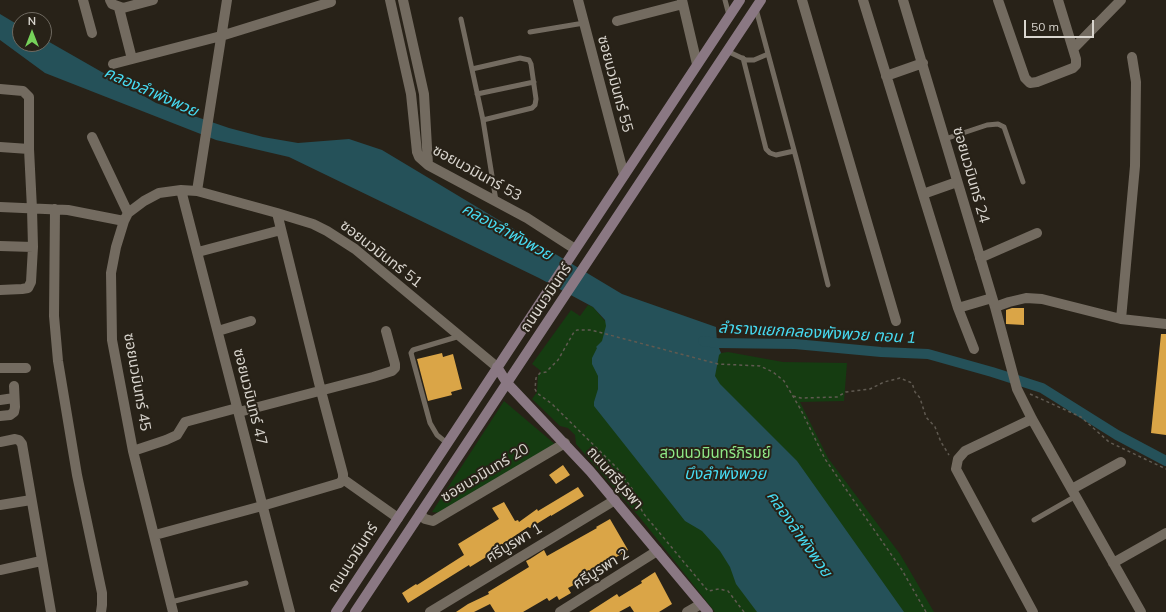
<!DOCTYPE html>
<meta charset="utf-8">
<style>
body{margin:0}
#map{position:relative;width:1166px;height:612px;overflow:hidden;background:#282218;font-family:Mulish,sans-serif}
canvas{display:block}
.north{position:absolute;left:12px;top:12px;width:40px;height:40px;box-sizing:border-box;background:#282218;border:1px solid #6f6a61;border-radius:50%;rotate:0deg;font-size:11px;font-weight:700;line-height:16px;text-align:center;color:#d9d5ce}
.north::after{content:'';display:block;margin:auto;width:14px;height:18px;background:#76d25a;clip-path:polygon(50% 0,100% 100%,50% 72%,0 100%)}
.scale{position:absolute;left:1024px;top:20px;width:70px;height:18px;box-sizing:border-box;border:2px solid #d9d5ce;border-top:0;padding-left:5px;font-size:12px;line-height:14px;white-space:nowrap;color:#d9d5ce;-webkit-text-stroke:3px #282218;paint-order:stroke}
</style>
<div id="map">
<canvas width="1166" height="612"></canvas>
<div class="north">N</div>
<div class="scale">50 m</div>
</div>
<script>
const c = document.querySelector('canvas').getContext('2d');
c.lineJoin = 'round';
function fill(path, color) { c.fillStyle = color; c.fill(path, 'evenodd'); }
const toPath = rows => new Path2D(rows.map(r => 'M' + r).join(''));
function stroke(path, color, width, dash) { c.strokeStyle = color; c.lineWidth = width; c.lineCap = dash ? 'butt' : 'round'; c.setLineDash(dash || []); c.stroke(path); }
function label(font, color, halo, rows, align = 'center') {
  c.font = font + ' Mulish,"Noto Sans Thai",sans-serif'; c.lineWidth = 4; c.setLineDash([]); c.textBaseline = 'middle'; c.strokeStyle = halo; c.fillStyle = color; for (const [text, x, y, turn = 0] of rows) {
    c.save(); c.translate(x, y); c.rotate((+turn || 0) * Math.PI / 180); c.textAlign = isNaN(turn) ? turn : align; if (halo) c.strokeText(text, 0, 0); c.fillText(text, 0, 0); c.restore();
  }
}
const green = toPath([
 [588,305,593,307,605,321,721,353,728,352,783,362,847,363,844,401,800,402,828,458,900,554,934,612,715,612,641,519,576,444,575,435,568,428,560,426,532,399,537,392,538,375,541,371,532,364,571,310,580,316],
 [504,401,556,445,441,513,432,512]
]);
const water = toPath([
 [0,14,20,26,20,44,44,44,44,39,156,103,229,128,263,137,298,143,349,139,382,150,622,294,716,327,717,343,721,353,719,355,715,376,720,384,797,461,904,612,757,612,736,584,730,567,720,551,702,531,685,521,594,406,594,402,598,389,598,376,592,364,592,358,597,348,596,347,602,341,606,326,605,320,593,307,539,278,289,157,216,140,45,73,0,40]
]);
const canal = toPath([
 [703,341,717,343,795,344,881,352,928,354,992,372,1042,388,1117,435,1166,461]
]);
const building = toPath([
 [1012,308,1024,308,1024,325,1006,324,1006,310],
 [1161,334,1166,334,1166,435,1151,433],
 [442,353,443,357,453,354,462,389,451,392,452,395,428,401,417,359],
 [563,465,570,475,556,484,549,475],
 [578,487,584,496,551,516,551,515,530,528,528,527,503,544,504,546,483,559,470,567,469,565,408,603,402,593,416,584,417,585,464,555,458,544,499,519,492,508,504,502,515,521,518,520,519,522,537,509,538,511],
 [610,519,628,550,590,573,591,576,568,588,571,593,559,600,557,596,549,601,547,598,523,612,495,612,490,604,474,612,456,612,468,604,489,594,488,592,529,567,526,561,530,559,544,550,547,556,597,528,596,527],
 [655,572,672,604,659,612,634,612,630,606,619,612,589,612,617,594,619,597,642,583,641,581]
]);
const path = toPath([
 [1030,394,1081,417,1109,442,1166,469],
 [793,396,801,398,837,397,846,392,870,389,884,382,900,378,912,383,915,392,920,398,926,417,935,427,941,442,949,455],
 [744,612,728,591,719,589,708,591,643,513,633,490,617,468,552,404,537,393,535,389,536,378,540,373,546,372,558,360,574,332,577,330,591,330,718,364,760,366,773,372,784,381,801,410,825,459,902,570,926,612]
]);
const lane = toPath([
 [725,0,729,15],
 [756,9,798,165,828,285],
 [461,19,483,120,496,201],
 [530,32,584,23],
 [727,51,746,60,754,60,768,54],
 [743,58,766,149,770,153,776,155,794,151],
 [472,69,520,58,529,60,531,64,536,99,535,105,532,108,483,120],
 [477,94,534,82],
 [945,139,987,125,998,124,1004,127,1023,182],
 [447,443,437,435,430,423,411,353,413,350,460,336],
 [1034,520,1076,496],
 [171,602,246,583]
]);
const street = toPath([
 [83,0,92,33],
 [110,0,112,4,123,8,153,0],
 [390,0,411,94,417,152,419,157,428,165,527,218,575,249],
 [403,0,424,94,428,165],
 [578,0,624,175],
 [682,0,697,64],
 [802,0,896,321],
 [863,0,958,308,974,349],
 [903,0,995,307,1017,389,1032,419,1141,612],
 [998,0,1025,78,1030,83,1037,82,1073,68,1076,65,1076,59,1058,0],
 [119,8,132,59],
 [617,21,683,4],
 [1073,49,1121,0],
 [113,64,221,36,331,2],
 [886,76,923,63],
 [0,89,23,91,29,97,29,149,32,209,33,247,31,282,28,288,22,289,0,290],
 [92,137,128,213],
 [0,147,29,149],
 [181,190,290,612],
 [197,191,227,0],
 [923,194,957,182],
 [0,207,68,210,124,221],
 [55,209,54,316,58,361,77,475,102,593,102,605,101,612],
 [0,246,33,247],
 [198,252,281,230],
 [980,258,1037,233],
 [995,307,1009,302,1026,298,1042,299,1121,319,1166,324],
 [958,308,992,298],
 [1121,319,1135,166,1136,82,1132,57],
 [218,331,251,321],
 [0,368,26,368],
 [0,400,14,398],
 [239,412,373,377,392,371,395,368,395,364,386,331],
 [0,416,10,415,14,412,15,407,14,386],
 [1032,419,965,451,958,459,956,469,1033,612],
 [0,442,15,439,19,440,22,444,51,612],
 [133,451,166,440,177,435,185,422,237,408],
 [343,479,398,518],
 [1072,489,1121,462],
 [0,505,31,500],
 [420,514,425,519,433,521,565,443],
 [155,535,262,506,340,483,343,479,343,474,321,391,277,213],
 [1113,563,1166,533],
 [0,570,41,561],
 [173,612,133,451,112,340,111,273,116,247,124,221,128,213,144,201,159,193,181,190,197,191,277,213,313,224,327,231,355,249,497,367],
 [430,612,615,500],
 [560,612,657,551],
 [687,612,701,604]
]);
const secondary = toPath([
 [497,367,507,383,590,471,708,612],
 [336,612,740,0],
 [355,612,761,0]
]);
const streetNames = [
 ["ซอยนวมินทร์ 55",615,84,75],
 ["ซอยนวมินทร์ 53",477,173,29],
 ["ซอยนวมินทร์ 24",971,175,74],
 ["ซอยนวมินทร์ 51",381,254,38],
 ["ถนนนวมินทร์",546,298,-56],
 ["ซอยนวมินทร์ 45",137,382,80],
 ["ซอยนวมินทร์ 47",250,397,76],
 ["ซอยนวมินทร์ 20",485,473,-31],
 ["ถนนศรีบูรพา",615,478,49],
 ["ศรีบูรพา 1",514,543,-31],
 ["ถนนนวมินทร์",353,558,-57],
 ["ศรีบูรพา 2",601,569,-32]
];
const parkNames = [
 ["สวนนวมินทร์ภิรมย์",715,453]
];
const waterNames = [
 ["คลองลำพังพวย",151,92,24],
 ["คลองลำพังพวย",507,232,29],
 ["ลำรางแยกคลองพังพวย ตอน 1",817,333,3],
 ["บึงลำพังพวย",725,474],
 ["คลองลำพังพวย",799,534,55]
];
fill(green, '#153c11');
fill(water, '#255159');
stroke(canal, '#255159', 10);
fill(building, '#daa547');
stroke(path, '#605a51', 1.5, [3, 3]);
stroke(lane, '#736b60', 5);
stroke(street, '#736b60', 10);
stroke(secondary, '#8a7883', 10);
label('15px', '#d9d5ce', '#282218', streetNames);
label('15px', '#90e987', '#282218', parkNames);
label('italic 16px', '#46daf1', '#282218', waterNames);
</script>
